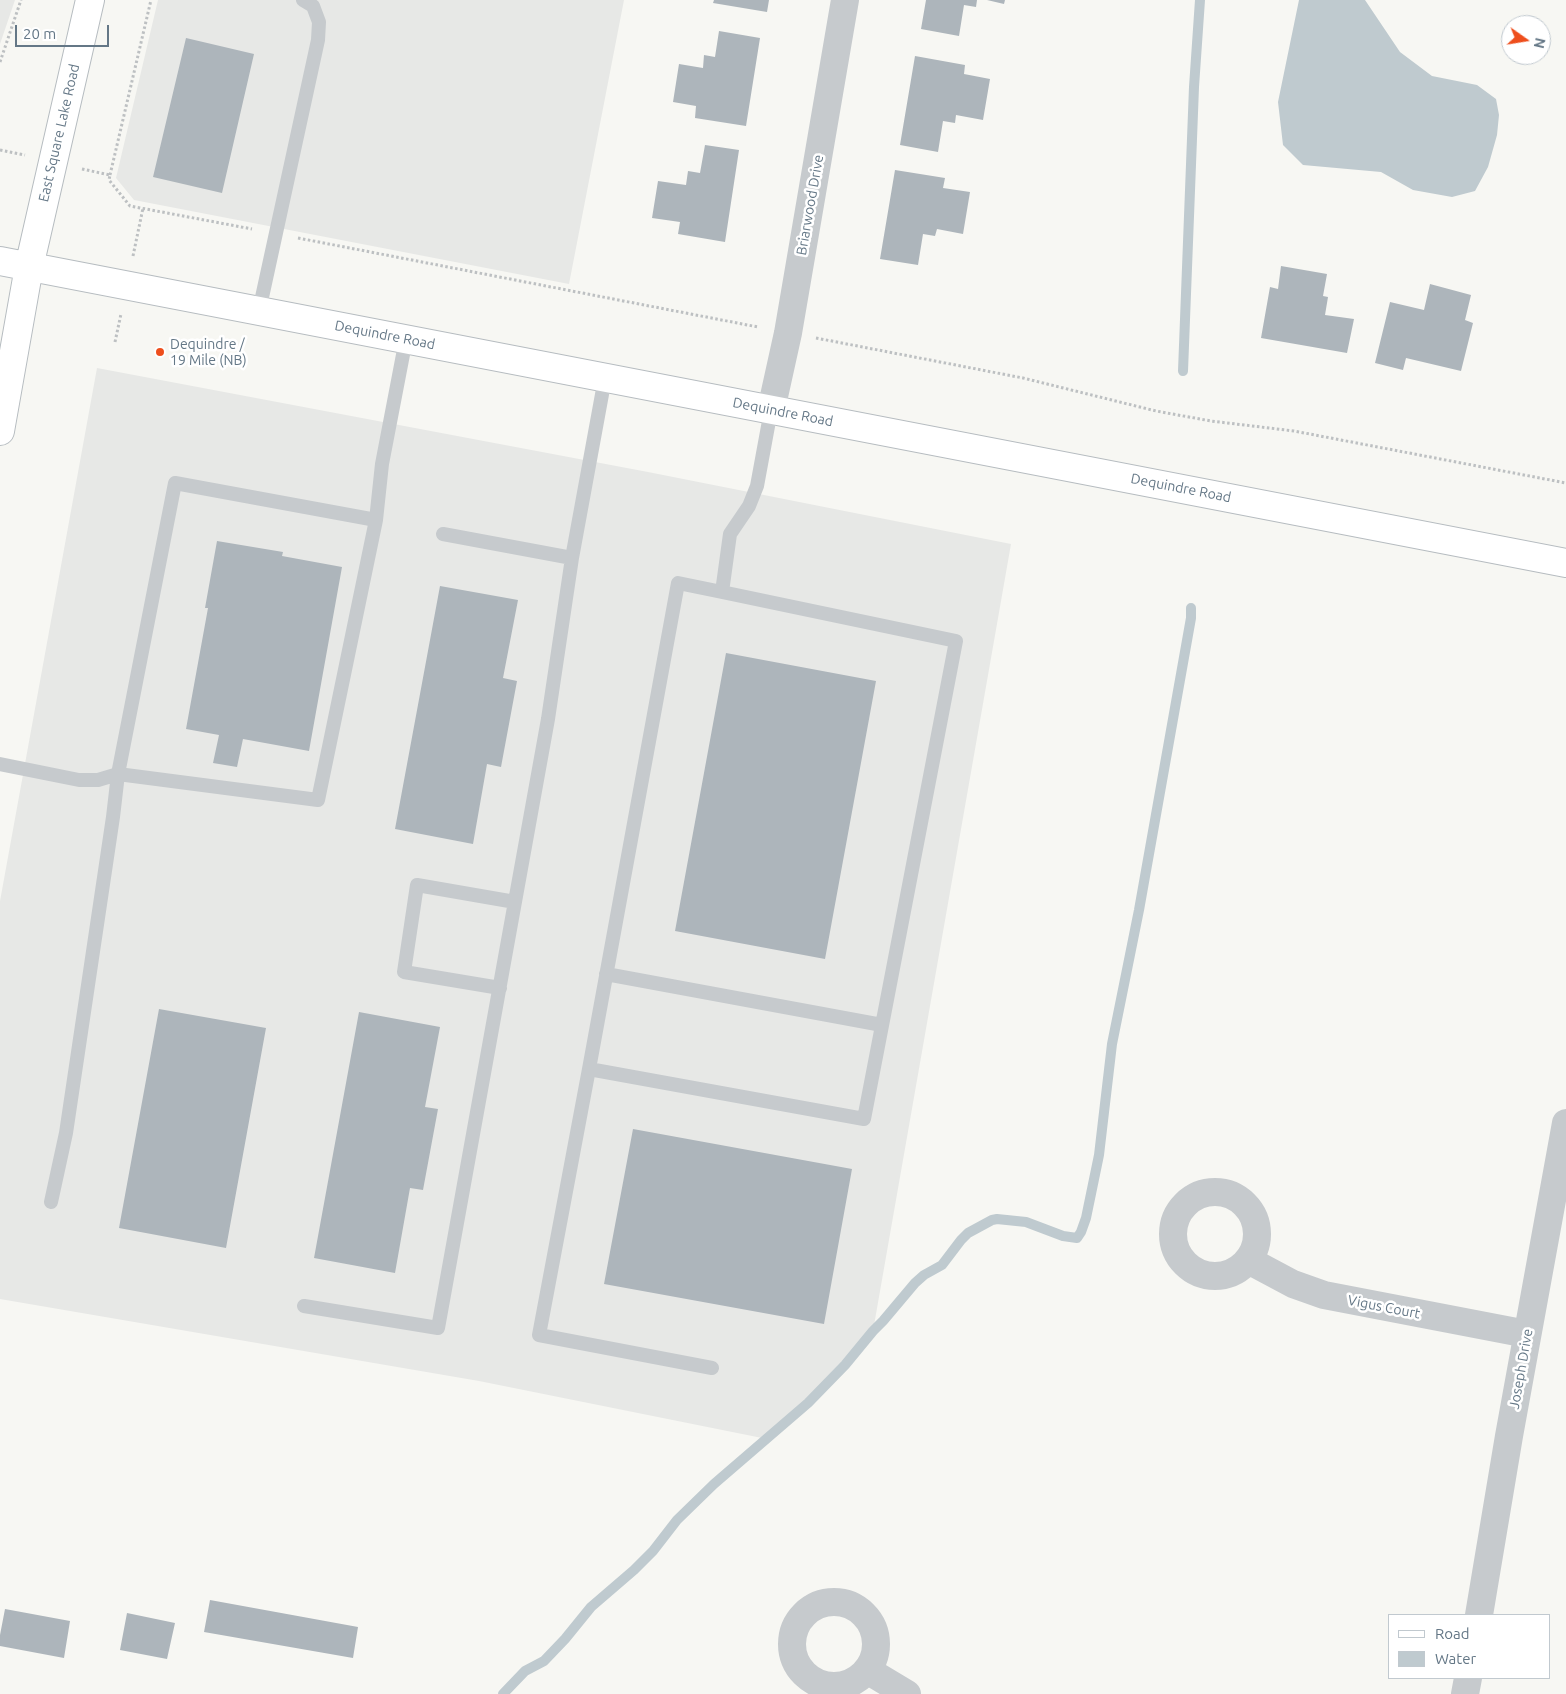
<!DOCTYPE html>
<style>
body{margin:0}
#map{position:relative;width:1566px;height:1694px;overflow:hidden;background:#f7f7f3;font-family:Ubuntu,sans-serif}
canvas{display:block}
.legend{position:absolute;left:1388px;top:1614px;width:162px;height:65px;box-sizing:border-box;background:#fff;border:1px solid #c1c9cf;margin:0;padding:6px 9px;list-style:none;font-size:15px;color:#647786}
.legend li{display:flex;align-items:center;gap:10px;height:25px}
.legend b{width:25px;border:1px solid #c1c9cf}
.north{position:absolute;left:1501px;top:15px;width:50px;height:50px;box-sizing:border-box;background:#fff;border:1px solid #c1c9cf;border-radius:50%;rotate:103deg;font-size:14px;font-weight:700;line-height:20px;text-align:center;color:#647786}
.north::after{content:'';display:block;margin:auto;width:18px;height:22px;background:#ee4e1c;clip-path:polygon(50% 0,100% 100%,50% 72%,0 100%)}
.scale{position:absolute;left:15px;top:25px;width:94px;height:22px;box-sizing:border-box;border:2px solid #647786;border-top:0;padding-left:6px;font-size:15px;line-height:18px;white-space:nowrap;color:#647786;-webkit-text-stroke:4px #fff;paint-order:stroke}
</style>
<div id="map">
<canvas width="1566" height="1694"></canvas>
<ul class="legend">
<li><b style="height:6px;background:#fff"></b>Road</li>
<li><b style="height:14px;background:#bfcacf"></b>Water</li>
</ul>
<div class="north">N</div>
<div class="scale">20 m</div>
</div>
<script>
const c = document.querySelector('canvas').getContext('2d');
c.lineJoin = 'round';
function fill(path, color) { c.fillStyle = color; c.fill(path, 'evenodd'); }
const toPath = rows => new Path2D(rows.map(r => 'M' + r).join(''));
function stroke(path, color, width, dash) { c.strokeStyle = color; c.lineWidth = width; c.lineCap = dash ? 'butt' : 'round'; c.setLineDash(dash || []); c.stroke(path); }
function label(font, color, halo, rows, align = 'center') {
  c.font = font + ' Ubuntu,sans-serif'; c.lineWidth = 5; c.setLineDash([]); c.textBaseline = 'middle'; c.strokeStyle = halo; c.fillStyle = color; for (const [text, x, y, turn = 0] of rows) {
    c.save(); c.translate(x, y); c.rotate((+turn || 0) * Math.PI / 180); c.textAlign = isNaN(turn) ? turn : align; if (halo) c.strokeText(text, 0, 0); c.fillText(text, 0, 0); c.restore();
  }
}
const built = toPath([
 [0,0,15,0,0,44],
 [158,0,624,0,569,284,134,200,116,178],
 [97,368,648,472,1011,544,873,1331,767,1439,479,1381,0,1299,0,901]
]);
const water = toPath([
 [1299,0,1365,0,1400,52,1432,76,1477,85,1496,99,1499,115,1497,135,1488,167,1475,191,1452,197,1413,190,1381,172,1303,165,1283,145,1278,102]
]);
const stream = toPath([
 [1183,371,1194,87,1200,0],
 [503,1694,525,1671,544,1661,565,1639,591,1607,634,1570,653,1551,677,1520,714,1484,808,1403,845,1365,873,1331,883,1321,915,1283,924,1275,942,1265,961,1240,968,1233,992,1220,997,1219,1026,1222,1063,1236,1077,1238,1081,1232,1086,1218,1099,1155,1112,1044,1139,910,1191,618,1191,608]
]);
const building = toPath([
 [714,0,769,0,767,12,713,3],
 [926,0,977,0,976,7,964,5,959,36,921,29],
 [987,0,1005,0,1004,4],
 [719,31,760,38,746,126,695,118,696,106,673,102,679,64,703,68,704,55,715,57],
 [186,38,254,54,222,193,153,177],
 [915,56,965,65,964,74,990,79,983,120,956,115,955,123,943,121,938,152,900,145],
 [705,145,739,150,725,242,678,234,680,222,652,218,658,181,686,185,688,171,700,173],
 [895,170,945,178,943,188,970,192,963,234,937,229,935,236,923,234,918,265,880,259],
 [1281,266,1327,274,1323,296,1328,297,1325,315,1354,319,1347,353,1261,338,1270,287,1278,289],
 [1430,284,1471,295,1465,320,1473,323,1461,371,1406,358,1403,370,1375,363,1390,302,1424,310],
 [217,541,283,552,282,556,342,567,309,751,243,739,237,767,213,763,219,735,186,729,208,608,205,608],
 [440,586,518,600,503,678,517,681,501,767,487,764,473,844,395,829],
 [726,653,876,681,825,959,675,931],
 [159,1009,266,1028,226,1248,119,1228],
 [359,1012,440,1027,425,1107,438,1109,423,1190,410,1188,395,1273,314,1258],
 [633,1129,852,1169,824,1324,604,1284],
 [210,1600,358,1627,353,1658,204,1632],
 [5,1609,70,1621,64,1658,0,1646,0,1635],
 [127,1613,175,1623,167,1659,120,1650]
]);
const path = toPath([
 [0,62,21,0],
 [0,150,25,155],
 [82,169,110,175,109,180,130,206,252,229],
 [110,175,151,0],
 [298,238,758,327],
 [133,256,143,208],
 [816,338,1023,378,1156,411,1211,421,1294,431,1566,483],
 [115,342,121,314]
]);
const service = toPath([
 [259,311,318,40,319,22,313,6,303,0],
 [376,520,175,483,118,774,318,800,376,520,382,464,406,339],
 [443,534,572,558],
 [722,592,678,583,589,1069,864,1119,956,641,722,592,730,534,749,506,757,486,771,410],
 [0,764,79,780,98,780,118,774,113,817,66,1133,51,1202],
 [606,974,882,1025],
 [500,988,404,972,417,885,515,902],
 [589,1069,539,1335,712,1368],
 [304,1306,438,1328,548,719,572,558,605,378]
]);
const minor = toPath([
 [771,410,788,333,845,0],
 '1173 1234a42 42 0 1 1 84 0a42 42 0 1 1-84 0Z',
 [1248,1260,1293,1284,1324,1295,1527,1334],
 '792 1644a42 42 0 1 1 84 0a42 42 0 1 1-84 0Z',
 [1479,1615,1509,1436,1566,1123],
 [867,1670,907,1694],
 [1465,1694,1468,1678]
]);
const secondary = toPath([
 [0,261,1566,563],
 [0,431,29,267,90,0]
]);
const markers = [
 [160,352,5,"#ee4e1c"]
];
const streetNames = [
 ["East Square Lake Road",59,133,-77],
 ["Briarwood Drive",810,205,-80],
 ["Dequindre Road",385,335,11],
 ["Dequindre Road",783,412,11],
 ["Dequindre Road",1181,488,11],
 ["Vigus Court",1384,1307,11],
 ["Joseph Drive",1521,1369,-80]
];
const poiNames = [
 ["Dequindre /",170,344],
 ["19 Mile (NB)",170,360]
];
fill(built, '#e7e8e6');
fill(water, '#bfcacf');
stroke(stream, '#bfcacf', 10);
fill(building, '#adb5bb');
stroke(secondary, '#b6bcc0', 30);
stroke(path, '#bdc0c2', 3, [2.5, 2.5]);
stroke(service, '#c6cacd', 14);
stroke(minor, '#c6cacd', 28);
stroke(secondary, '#fff', 28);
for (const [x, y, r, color] of markers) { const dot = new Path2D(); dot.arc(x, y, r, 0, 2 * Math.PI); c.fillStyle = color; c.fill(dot); stroke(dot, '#fff', 2); }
label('14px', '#647786', '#fff', streetNames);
label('14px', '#647786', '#fff', poiNames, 'left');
</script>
